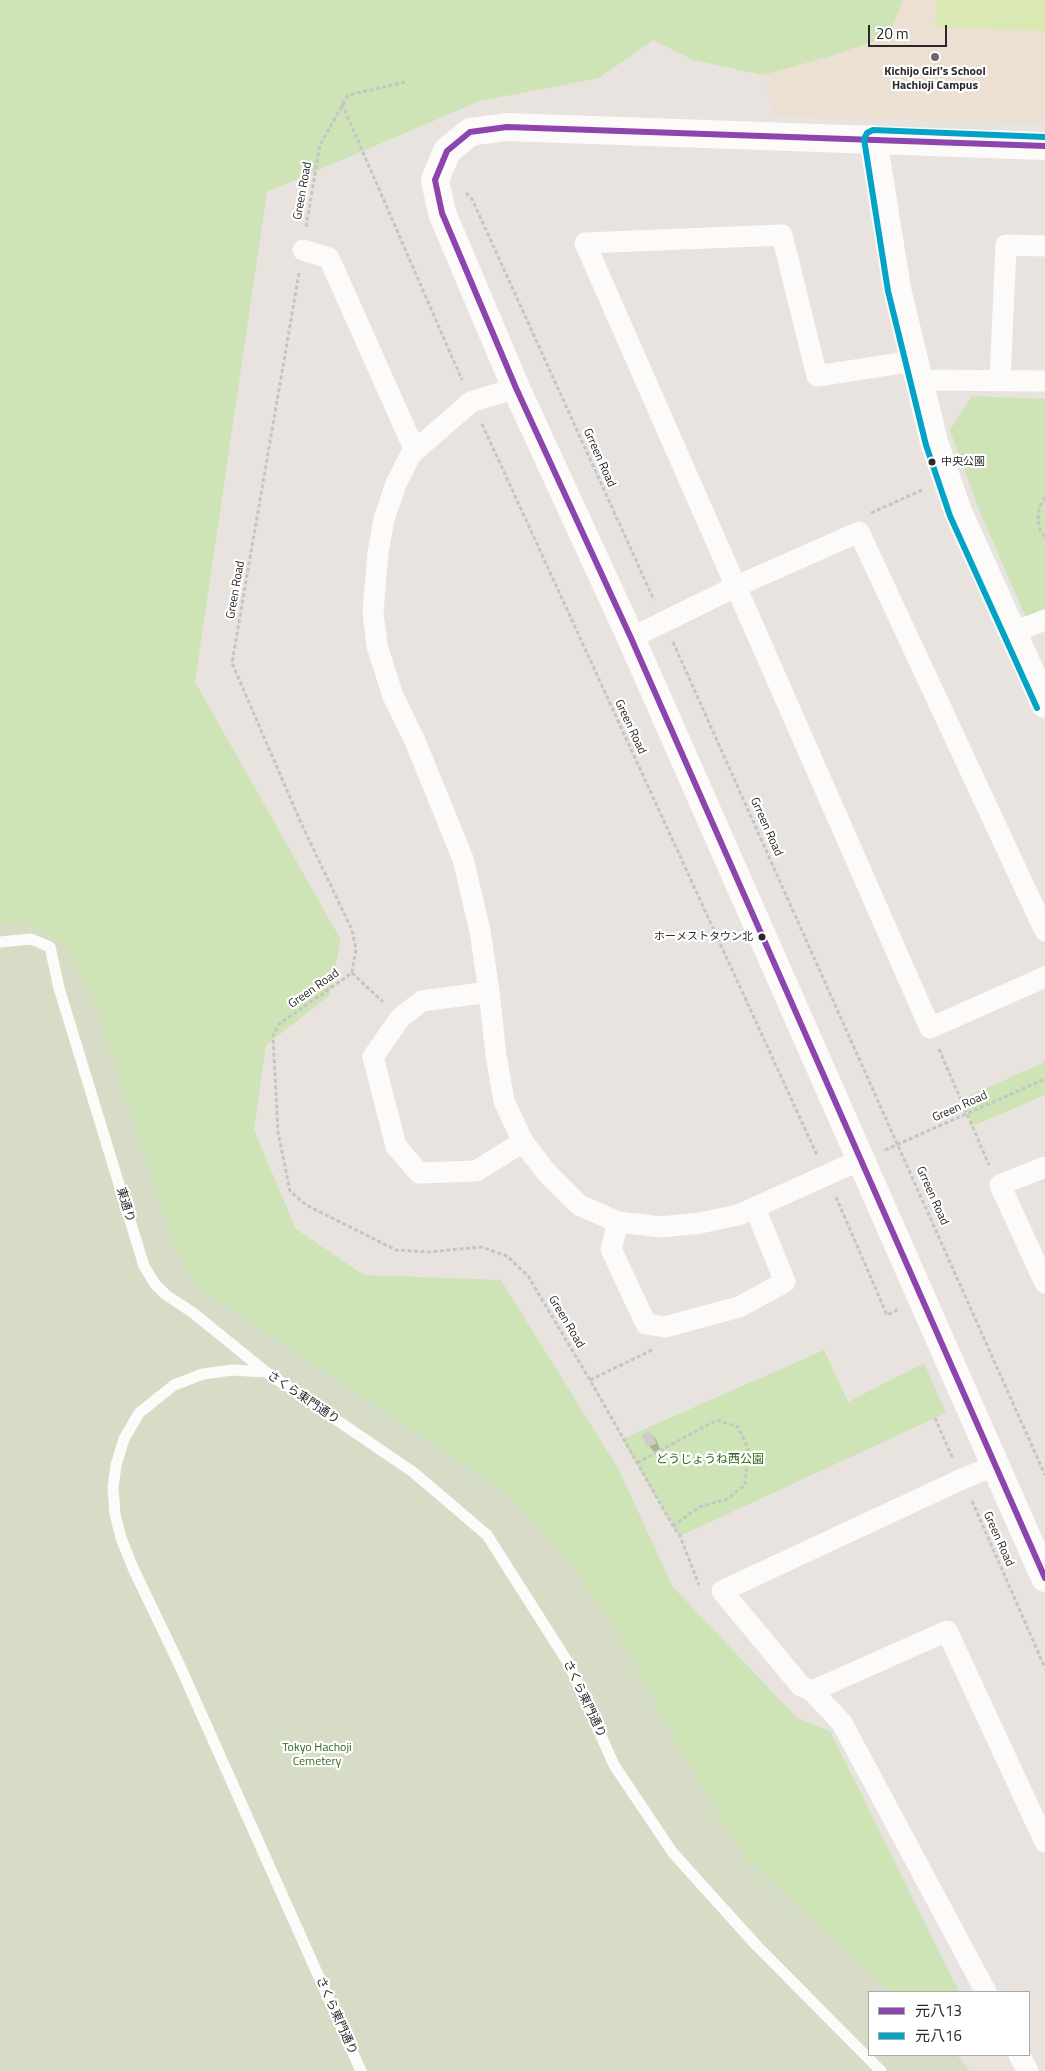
<!DOCTYPE html>
<meta charset="utf-8">
<style>
body{margin:0}
#map{position:relative;width:1045px;height:2071px;overflow:hidden;background:#e8e3de;font-family:"Titillium Web","Noto Sans JP",sans-serif}
canvas{display:block}
.legend{position:absolute;left:868px;top:1991px;width:162px;height:65px;box-sizing:border-box;background:#fff;border:1px solid #a9a9a9;margin:0;padding:6px 9px;list-style:none;font-size:15px;color:#292929}
.legend li{display:flex;align-items:center;gap:10px;height:25px}
.legend b{width:25px;border:1px solid #a9a9a9}
.scale{position:absolute;left:868px;top:25px;width:79px;height:22px;box-sizing:border-box;border:2px solid #292929;border-top:0;padding-left:6px;font-size:15px;line-height:18px;white-space:nowrap;color:#292929;-webkit-text-stroke:4px #fff;paint-order:stroke}
</style>
<div id="map">
<canvas width="1045" height="2071"></canvas>
<ul class="legend">
<li><b style="height:6px;background:#8e44ad"></b>元八13</li>
<li><b style="height:6px;background:#02a3c6"></b>元八16</li>
</ul>
<div class="scale">20 m</div>
</div>
<script>
const c = document.querySelector('canvas').getContext('2d');
c.lineJoin = 'round';
function fill(path, color) { c.fillStyle = color; c.fill(path, 'evenodd'); }
const toPath = rows => new Path2D(rows.map(r => 'M' + r).join(''));
function stroke(path, color, width, dash) { c.strokeStyle = color; c.lineWidth = width; c.lineCap = dash ? 'butt' : 'round'; c.setLineDash(dash || []); c.stroke(path); }
function label(font, color, halo, rows, align = 'center') {
  c.font = font + ' "Titillium Web","Noto Sans JP",sans-serif'; c.lineWidth = 4.5; c.setLineDash([]); c.textBaseline = 'middle'; c.strokeStyle = halo; c.fillStyle = color; for (const [text, x, y, turn = 0] of rows) {
    c.save(); c.translate(x, y); c.rotate((+turn || 0) * Math.PI / 180); c.textAlign = isNaN(turn) ? turn : align; if (halo) c.strokeText(text, 0, 0); c.fillText(text, 0, 0); c.restore();
  }
}
const education = toPath([
 [903,0,1045,0,1045,124,775,116,763,75,886,38]
]);
const green = toPath([
 [0,0,903,0,889,36,827,57,763,75,693,60,653,40,599,78,480,101,267,192,195,682,341,940,329,996,266,1045,254,1130,296,1229,364,1275,501,1280,619,1470,673,1587,797,1718,830,1731,959,1992,892,1992,744,1857,687,1761,509,1495,199,1288,177,1254,92,995,64,944,22,923,0,925],
 [972,396,1045,399,1045,620,1030,627,978,507,950,430],
 [1045,1062,1045,1095,973,1126,962,1099],
 [824,1350,848,1402,924,1363,946,1413,680,1536,673,1526,622,1439]
]);
const cemetery = toPath([
 [22,923,64,944,92,995,177,1254,199,1288,509,1495,566,1558,614,1624,687,1761,744,1857,892,1992,869,1992,869,2055,957,2055,970,2071,0,2071,0,925]
]);
const pitch = toPath([
 [936,0,1045,0,1045,31,935,27]
]);
const shadow = toPath([
 [650,1433,656,1439,660,1449,654,1452,649,1446]
]);
const building = toPath([
 [650,1431,656,1443,647,1447,642,1435,650,1431]
]);
const path = toPath([
 [342,104,462,380],
 [466,193,472,199,654,600],
 [306,227,320,145,348,95,405,82],
 [299,273,232,663,301,823,352,930,356,949,352,973,279,1024,273,1036,278,1132,290,1191,306,1205,396,1250,429,1252,481,1247,507,1256,528,1276,590,1380,673,1526,680,1536,699,1585],
 [482,424,817,1155],
 [1045,497,1039,508,1038,520,1040,530,1045,537],
 [871,513,922,490],
 [673,642,1045,1475],
 [352,973,383,1002],
 [939,1049,989,1165],
 [885,1150,1045,1079],
 [836,1197,887,1315,899,1309],
 [590,1380,652,1350],
 [935,1418,953,1459],
 [637,1463,717,1420,738,1427,748,1449,745,1485,727,1499,699,1507,673,1526],
 [972,1501,1045,1668]
]);
const lane = toPath([
 [0,942,31,939,50,947,59,988,144,1266,155,1284,166,1295,192,1312,266,1372],
 [361,2071,179,1664,133,1568,121,1538,115,1514,113,1488,116,1465,124,1439,139,1413,174,1385,203,1374,232,1370,266,1372,413,1472,487,1535,569,1664,614,1765,673,1853,757,1946,881,2071]
]);
const street = toPath([
 [303,250,329,258,415,451],
 [914,361,817,376,782,235,585,243,930,1028,1045,977],
 [918,380,1045,381],
 [1000,380,1006,245,1045,246],
 [516,388,471,402,411,454,396,484,384,519,378,553,373,612,377,646,393,696,415,741,463,859,480,931,489,992,496,1055,504,1101,523,1142,547,1173,579,1205,618,1222,661,1227,700,1223,738,1215,860,1160],
 [1014,632,1045,620],
 [631,638,737,586,859,532,1045,931],
 [489,992,422,1001,400,1018,373,1057,396,1146,419,1173,476,1171,523,1142],
 [1045,1167,1000,1185,1045,1283],
 [618,1222,611,1249,646,1324,665,1327,739,1307,785,1282,755,1208],
 [812,1691,947,1631,1045,1842],
 [986,1992,842,1723,812,1691,801,1686,722,1591,962,1479,994,1466],
 [1019,2055,1028,2071]
]);
const secondary = toPath([
 [873,139,897,289,934,442,958,512,1045,704],
 [1045,146,507,127,470,132,447,151,435,180,442,213,516,388,631,638,1045,1578]
]);
const bus1 = toPath([
 [1045,146,507,127,470,132,447,151,435,180,442,213,516,388,631,638,1045,1578]
]);
const bus2 = toPath([
 [1037,708,950,516,926,445,888,291,864,139,867,133,873,130,1045,137]
]);
const markers = [
 [935,57,5,"#6c6a68"],
 [932,462,4.5,"#292929"],
 [762,937,4.5,"#292929"]
];
const busNames = [
 ["中央公園",941,462],
 ["ホーメストタウン北",753,937,"right"]
];
const poiNames = [
 ["Kichijo Girl's School",935,72],
 ["Hachioji Campus",935,86]
];
const streetNames = [
 ["Green Road",303,191,-80],
 ["Grreen Road",599,458,66],
 ["Green Road",236,590,-80],
 ["Green Road",630,727,65],
 ["Grreen Road",766,827,66],
 ["Green Road",314,989,-35],
 ["Green Road",960,1107,-24],
 ["Grreen Road",932,1196,66],
 ["東通り",125,1205,73],
 ["Green Road",566,1322,59],
 ["さくら東門通り",303,1398,34],
 ["Green Road",998,1539,66],
 ["さくら東門通り",584,1699,65],
 ["さくら東門通り",336,2016,66]
];
const parkNames = [
 ["どうじょうね西公園",710,1460],
 ["Tokyo Hachoji",317,1748],
 ["Cemetery",317,1762]
];
fill(education, '#ebe0d2');
fill(green, '#cee4b6');
fill(cemetery, '#d6dcc5');
fill(pitch, '#dae8b3');
fill(shadow, '#0003');
fill(building, '#cecbc8');
stroke(building, '#d3cfca', 1);
stroke(path, '#c6c5c5', 3, [4, 2.5]);
stroke(lane, '#fcfbfa', 11);
stroke(street, '#fcfbfa', 21);
stroke(secondary, '#fcfbfa', 28);
stroke(bus1, '#8e44ad', 6);
stroke(bus2, '#02a3c6', 6);
for (const [x, y, r, color] of markers) { const dot = new Path2D(); dot.arc(x, y, r, 0, 2 * Math.PI); c.fillStyle = color; c.fill(dot); stroke(dot, '#fff', 2); }
label('11px', '#292929', '#fff', busNames, 'left');
label('bold 12px', '#292929', '#fff', poiNames);
label('12px', '#292929', '#fff', streetNames);
label('12px', '#316718', '#fff', parkNames);
</script>
